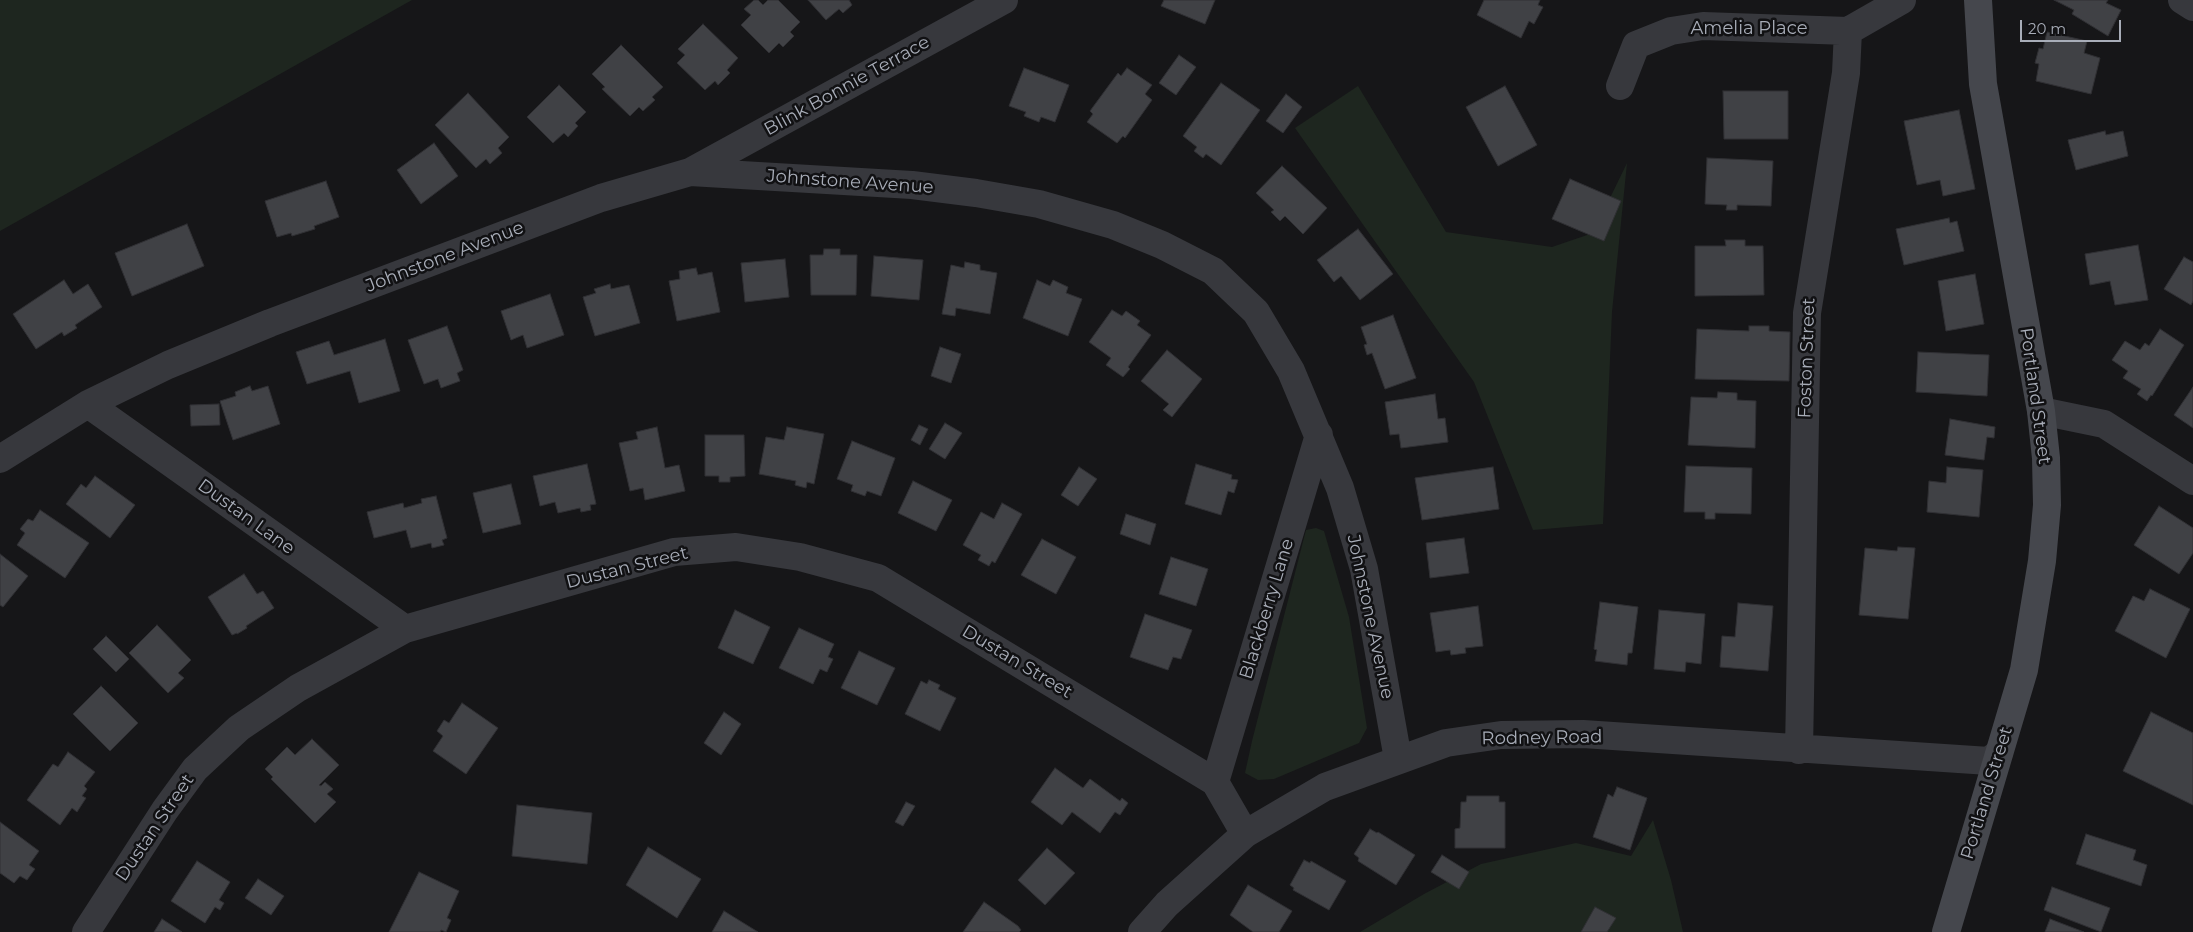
<!DOCTYPE html>
<style>
body{margin:0}
#map{position:relative;width:2193px;height:932px;overflow:hidden;background:#161618;font-family:Montserrat,sans-serif}
canvas{display:block}
.scale{position:absolute;left:2020px;top:20px;width:101px;height:22px;box-sizing:border-box;border:2px solid #a8adb8;border-top:0;padding-left:6px;font-size:15px;line-height:18px;white-space:nowrap;color:#a8adb8;-webkit-text-stroke:4px #111113;paint-order:stroke}
</style>
<div id="map">
<canvas width="2193" height="932"></canvas>
<div class="scale">20 m</div>
</div>
<script>
const c = document.querySelector('canvas').getContext('2d');
c.lineJoin = 'round';
function fill(path, color) { c.fillStyle = color; c.fill(path, 'evenodd'); }
const toPath = rows => new Path2D(rows.map(r => 'M' + r).join(''));
function stroke(path, color, width, dash) { c.strokeStyle = color; c.lineWidth = width; c.lineCap = dash ? 'butt' : 'round'; c.setLineDash(dash || []); c.stroke(path); }
function label(font, color, halo, rows, align = 'center') {
  c.font = font + ' Montserrat,sans-serif'; c.lineWidth = 5; c.setLineDash([]); c.textBaseline = 'middle'; c.strokeStyle = halo; c.fillStyle = color; for (const [text, x, y, turn = 0] of rows) {
    c.save(); c.translate(x, y); c.rotate((+turn || 0) * Math.PI / 180); c.textAlign = isNaN(turn) ? turn : align; if (halo) c.strokeText(text, 0, 0); c.fillText(text, 0, 0); c.restore();
  }
}
const green = toPath([
 [0,0,412,0,0,231],
 [1358,86,1446,232,1552,247,1593,233,1627,163,1612,312,1603,524,1533,530,1474,382,1295,128],
 [1316,528,1324,531,1349,617,1367,728,1359,743,1274,779,1258,780,1245,773,1252,741,1306,530],
 [1653,820,1671,880,1683,932,1360,932,1424,894,1481,864,1576,843,1631,856]
]);
const building = toPath([
 [754,0,758,0,763,5,768,0,778,0,800,22,790,32,794,36,783,47,779,43,769,53,741,25,751,15,744,9,754,0],
 [808,0,849,0,852,5,843,13,839,9,826,20,808,0],
 [1164,0,1215,0,1205,24,1161,6,1164,0],
 [1484,0,1540,0,1538,5,1543,7,1534,24,1529,21,1521,38,1477,15,1484,0],
 [2054,0,2108,0,2106,3,2121,10,2108,36,2072,14,2074,10,2054,0],
 [703,24,738,58,727,70,730,73,718,85,715,81,705,90,677,63,685,55,678,49,703,24],
 [2047,32,2087,41,2084,53,2100,58,2091,94,2036,81,2039,64,2035,63,2039,48,2043,49,2047,32],
 [621,45,663,87,652,97,655,100,643,111,639,107,630,116,602,89,605,87,592,74,621,45],
 [1179,55,1196,67,1176,95,1159,83,1179,55],
 [1024,68,1069,85,1055,122,1041,117,1039,122,1024,116,1026,112,1009,106,1024,68],
 [1127,68,1152,85,1145,94,1152,100,1125,138,1123,136,1117,143,1087,122,1093,114,1090,111,1118,73,1121,76,1127,68],
 [1221,83,1260,110,1221,165,1206,154,1203,158,1194,151,1197,147,1183,136,1221,83],
 [559,85,586,112,575,123,578,126,568,137,564,133,553,143,527,117,559,85],
 [1505,86,1537,145,1498,166,1466,107,1505,86],
 [1723,91,1788,91,1788,139,1724,139,1723,91],
 [468,93,509,137,498,148,502,153,490,164,486,159,476,168,435,125,468,93],
 [1286,94,1302,107,1283,133,1266,121,1286,94],
 [1959,110,1975,189,1943,196,1940,180,1917,185,1904,121,1959,110],
 [2105,131,2106,135,2123,131,2128,156,2076,170,2068,140,2105,131],
 [434,143,458,176,421,204,397,170,434,143],
 [1707,158,1773,161,1771,206,1737,205,1737,210,1726,210,1727,205,1705,204,1707,158],
 [1282,166,1327,208,1303,234,1285,216,1280,221,1271,212,1274,210,1256,193,1282,166],
 [1570,179,1621,201,1604,241,1552,219,1570,179],
 [326,181,339,217,314,226,315,229,292,236,291,233,277,237,265,201,326,181],
 [1949,218,1950,223,1957,221,1964,251,1904,265,1896,229,1949,218],
 [187,224,204,266,132,296,115,253,187,224],
 [1358,229,1393,274,1360,300,1341,276,1334,282,1317,260,1358,229],
 [1725,240,1745,240,1745,246,1763,246,1764,295,1695,296,1695,246,1726,246,1725,240],
 [2138,245,2148,300,2115,305,2110,281,2090,285,2085,254,2138,245],
 [824,249,840,249,840,255,857,255,856,295,811,295,810,255,823,255,824,249],
 [874,256,923,260,919,300,871,296,874,256],
 [2184,257,2193,262,2193,301,2191,305,2164,289,2184,257],
 [785,259,789,297,745,302,741,263,785,259],
 [965,262,980,265,980,270,997,273,990,314,956,308,955,316,942,314,951,265,964,268,965,262],
 [696,268,698,275,712,272,720,312,677,321,669,281,680,279,679,271,696,268],
 [1975,274,1984,324,1946,331,1938,281,1975,274],
 [64,280,73,294,88,284,102,307,75,325,77,328,64,336,62,332,36,349,13,314,64,280],
 [1037,280,1050,286,1053,280,1068,287,1066,293,1082,299,1068,336,1023,318,1037,280],
 [610,284,611,289,629,285,640,323,595,336,583,297,596,293,594,289,610,284],
 [550,294,564,335,527,348,523,335,511,340,501,311,550,294],
 [1112,310,1122,316,1126,311,1140,321,1137,325,1151,335,1128,367,1130,369,1123,377,1106,365,1111,358,1089,342,1112,310],
 [1393,315,1416,378,1385,389,1372,353,1367,355,1364,345,1367,344,1361,327,1393,315],
 [447,326,463,370,457,373,460,381,441,388,438,379,424,384,408,340,447,326],
 [1749,326,1769,326,1769,331,1790,332,1789,381,1695,379,1697,329,1749,331,1749,326],
 [2160,329,2184,345,2152,396,2151,395,2147,401,2137,394,2141,389,2123,378,2128,371,2112,360,2125,341,2140,350,2145,343,2149,346,2160,329],
 [385,339,400,391,359,403,350,371,307,384,296,352,329,341,334,355,385,339],
 [940,347,961,354,951,383,931,376,940,347],
 [1167,350,1202,379,1172,417,1163,410,1169,404,1141,381,1167,350],
 [1918,352,1989,355,1987,396,1916,392,1918,352],
 [250,386,252,391,268,386,280,424,233,440,220,401,236,396,235,392,250,386],
 [2193,387,2193,428,2174,415,2193,387],
 [1718,392,1737,393,1737,400,1756,401,1755,448,1688,445,1691,397,1717,398,1718,392],
 [1435,394,1438,419,1445,418,1448,442,1401,448,1399,434,1390,435,1385,402,1435,394],
 [219,404,220,425,191,426,190,405,219,404],
 [1950,419,1995,427,1994,438,1987,437,1984,460,1945,455,1950,419],
 [945,423,962,433,945,459,929,449,945,423],
 [919,425,928,429,920,445,911,440,919,425],
 [657,427,665,468,679,465,685,491,645,500,643,488,630,491,619,443,638,439,636,432,657,427],
 [787,427,824,434,814,484,807,482,806,488,795,485,796,481,759,474,766,437,784,440,787,427],
 [705,435,744,435,745,476,730,477,730,482,719,482,719,476,705,476,705,435],
 [852,441,895,458,881,496,867,491,865,496,851,491,853,485,837,479,852,441],
 [587,464,596,504,590,505,591,510,581,512,580,508,558,513,555,502,540,506,533,476,587,464],
 [1196,464,1232,475,1231,479,1238,480,1234,493,1228,491,1221,515,1185,504,1196,464],
 [1686,466,1752,468,1751,514,1715,513,1715,519,1705,519,1705,512,1684,512,1686,466],
 [1079,467,1097,479,1078,506,1061,495,1079,467],
 [1493,467,1499,509,1422,520,1415,478,1493,467],
 [1947,467,1983,470,1979,517,1927,512,1929,481,1946,483,1947,467],
 [95,476,135,505,110,538,66,504,81,484,86,488,95,476],
 [913,481,952,500,936,531,898,513,913,481],
 [511,484,521,524,483,533,473,493,511,484],
 [436,496,447,538,442,540,444,545,432,548,431,543,411,548,406,530,374,538,367,512,403,503,404,508,422,503,421,499,436,496],
 [1002,503,1022,514,995,563,992,561,989,566,978,560,981,555,963,545,981,512,994,519,1002,503],
 [2159,506,2193,528,2193,553,2179,574,2134,545,2159,506],
 [40,510,89,543,65,578,17,545,25,533,20,529,28,519,33,521,40,510],
 [1126,514,1156,524,1150,545,1120,534,1126,514],
 [1464,538,1469,573,1430,578,1426,543,1464,538],
 [1042,539,1076,557,1056,594,1021,575,1042,539],
 [1898,547,1915,548,1908,619,1859,615,1865,548,1897,551,1898,547],
 [0,554,28,576,3,607,0,605,0,554],
 [1171,557,1208,569,1196,606,1159,594,1171,557],
 [244,574,257,594,263,591,274,608,246,626,247,628,237,634,237,633,232,635,208,597,244,574],
 [2150,589,2190,609,2166,658,2115,631,2133,596,2144,601,2150,589],
 [1600,602,1638,607,1632,653,1628,653,1627,665,1595,661,1597,650,1594,649,1600,602],
 [1738,603,1773,606,1768,671,1720,667,1722,636,1735,637,1738,603],
 [1478,606,1483,646,1465,648,1466,653,1451,655,1450,650,1436,652,1430,613,1478,606],
 [735,610,770,627,753,664,718,648,735,610],
 [1659,610,1705,614,1701,664,1686,662,1685,672,1654,669,1659,610],
 [1145,614,1192,630,1181,659,1173,657,1168,670,1130,657,1145,614],
 [157,625,191,660,178,673,184,678,168,693,129,653,157,625],
 [799,628,834,644,828,657,833,659,827,672,820,669,813,684,779,668,799,628],
 [106,636,129,659,116,672,93,649,106,636],
 [859,651,895,668,877,705,841,688,859,651],
 [929,680,940,685,938,689,956,698,940,731,905,714,921,681,927,684,929,680],
 [101,686,138,723,110,751,73,714,101,686],
 [462,703,498,728,466,774,433,751,443,736,437,731,444,720,449,723,462,703],
 [724,712,741,724,721,755,704,743,724,712],
 [2151,712,2193,733,2193,805,2123,771,2151,712],
 [312,739,339,765,319,785,321,786,325,782,333,789,327,794,336,802,315,823,271,779,273,777,265,769,287,747,295,755,312,739],
 [68,752,95,772,84,786,87,789,82,796,86,798,77,812,72,808,60,825,27,800,53,764,58,767,68,752],
 [1055,768,1083,788,1090,779,1120,801,1122,798,1128,803,1120,815,1115,812,1100,833,1072,812,1062,825,1031,802,1055,768],
 [1617,787,1647,798,1630,850,1593,837,1608,794,1613,797,1617,787],
 [1467,796,1499,796,1499,802,1505,802,1505,848,1455,848,1455,829,1460,828,1461,802,1466,802,1467,796],
 [906,802,915,806,903,826,895,822,906,802],
 [517,805,592,813,587,864,512,856,517,805],
 [0,822,39,851,29,865,35,869,27,880,20,876,14,883,0,873,0,822],
 [1370,829,1377,833,1378,832,1415,855,1396,885,1358,861,1359,858,1354,854,1370,829],
 [2086,834,2136,850,2133,860,2147,865,2141,886,2076,864,2086,834],
 [648,847,701,879,677,918,626,885,648,847],
 [1047,848,1075,873,1045,905,1018,880,1047,848],
 [1442,855,1469,872,1459,889,1431,872,1442,855],
 [1304,860,1310,863,1311,861,1346,881,1329,910,1293,890,1294,888,1290,885,1304,860],
 [197,861,230,882,219,900,224,903,220,910,215,907,205,923,171,901,197,861],
 [419,872,459,891,447,918,451,920,446,932,441,930,440,932,389,932,419,872],
 [258,879,284,896,271,915,245,898,258,879],
 [1248,885,1292,911,1279,932,1253,932,1230,915,1248,885],
 [2052,887,2110,908,2101,932,2044,910,2052,887],
 [984,902,1018,926,1021,930,1019,932,963,932,984,902],
 [1595,907,1616,918,1607,932,1581,932,1595,907],
 [724,911,758,932,712,932,724,911],
 [162,919,182,932,154,932,162,919],
 [2050,919,2084,932,2045,932,2050,919]
]);
const minor = toPath([
 [2182,0,2193,7],
 [1848,31,1902,0],
 [1620,86,1636,45,1671,31,1703,26,1848,31],
 [690,172,1004,0],
 [88,404,405,629],
 [2041,411,2104,424,2193,481],
 [0,459,88,404,168,365,270,323,601,198,690,172,912,185,976,193,1039,204,1113,225,1162,245,1213,271,1256,312,1291,371,1340,488,1364,569,1398,759],
 [1799,750,1807,313,1846,73,1848,31],
 [1215,782,1319,435],
 [86,932,165,810,195,769,239,728,298,688,405,629,674,552,736,547,800,557,878,578,1215,782,1245,834],
 [1142,932,1167,904,1245,834,1325,787,1446,743,1501,735,1583,734,1989,761,1999,753]
]);
const secondary = toPath([
 [1946,932,2024,670,2042,561,2047,505,2046,458,2041,411,1983,84,1978,0]
]);
const streetNames = [
 ["Amelia Place",1749,29],
 ["Blink Bonnie Terrace",847,86,-29],
 ["Johnstone Avenue",850,182,4],
 ["Johnstone Avenue",445,257,-21],
 ["Foston Street",1807,358,-88],
 ["Portland Street",2035,396,82],
 ["Dustan Lane",246,517,36],
 ["Dustan Street",627,568,-14],
 ["Blackberry Lane",1267,609,-73],
 ["Johnstone Avenue",1370,617,78],
 ["Dustan Street",1017,662,31],
 ["Rodney Road",1542,738,-1],
 ["Portland Street",1987,793,-73],
 ["Dustan Street",155,828,-56]
];
fill(green, '#1e261f');
fill(building, '#404145');
stroke(building, '#303034', 1);
stroke(minor, '#37383d', 28);
stroke(secondary, '#45474d', 28);
label('18px', '#a8adb8', '#111113', streetNames);
</script>
